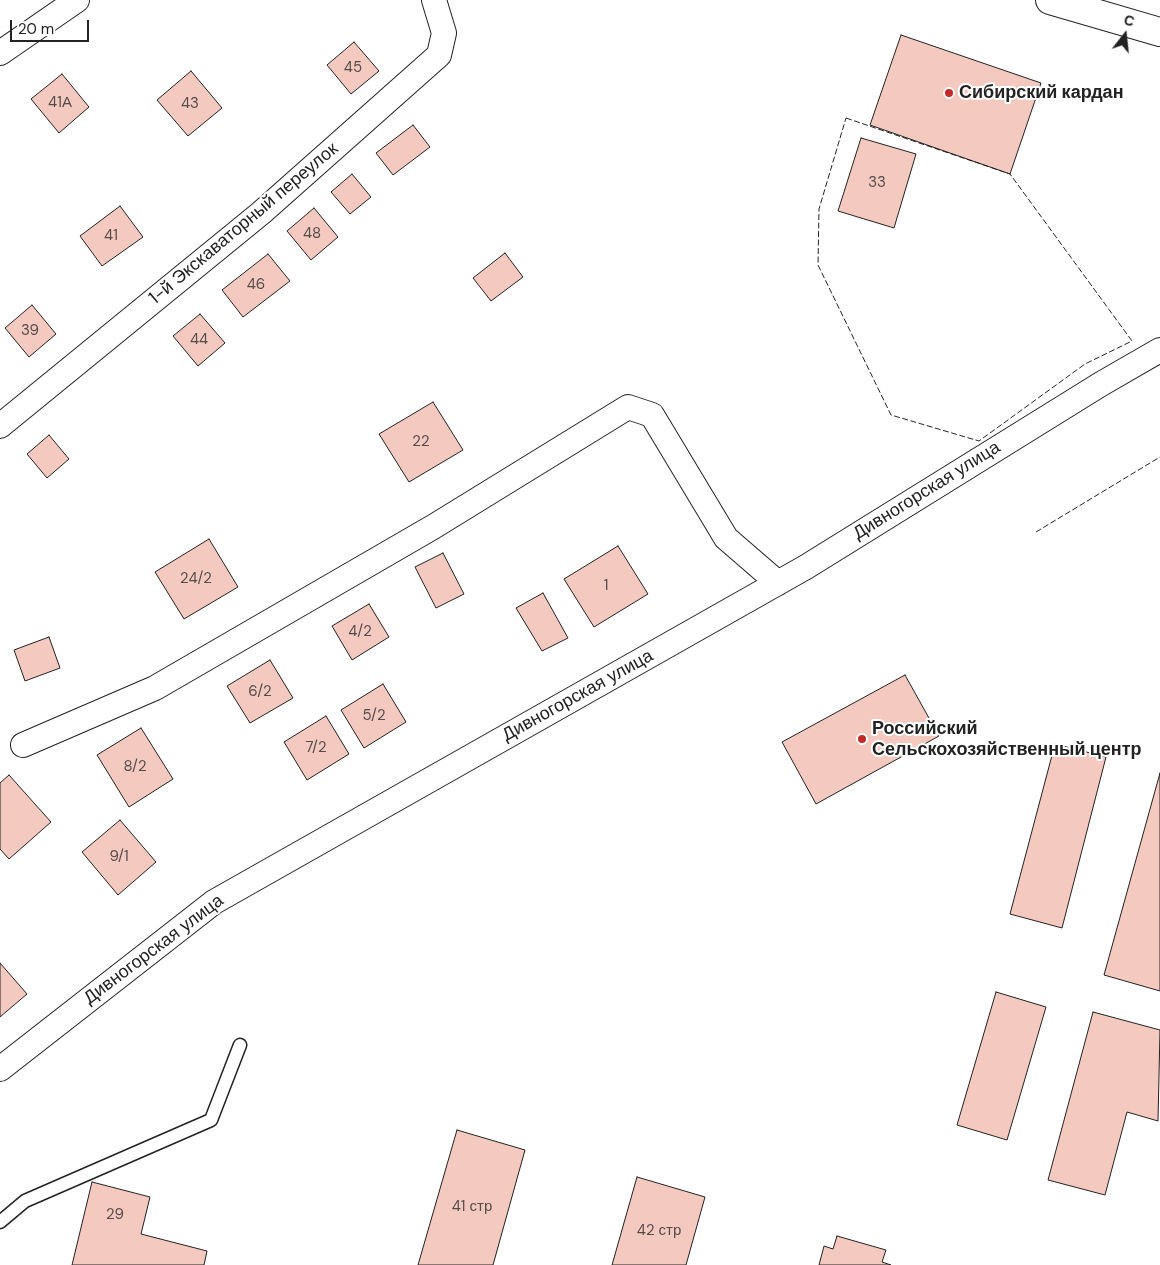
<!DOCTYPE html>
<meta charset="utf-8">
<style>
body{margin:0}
#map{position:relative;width:1160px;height:1265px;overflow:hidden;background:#fff;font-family:"DM Sans",sans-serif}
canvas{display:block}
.north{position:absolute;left:1100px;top:10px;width:50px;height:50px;-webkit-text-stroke:4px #fff;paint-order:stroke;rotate:16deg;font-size:14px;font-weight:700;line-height:20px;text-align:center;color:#222}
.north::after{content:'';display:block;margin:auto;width:18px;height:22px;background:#222;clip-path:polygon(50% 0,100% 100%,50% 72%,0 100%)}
.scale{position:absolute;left:10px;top:20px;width:79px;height:22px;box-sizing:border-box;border:2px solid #222;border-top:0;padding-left:6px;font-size:15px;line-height:18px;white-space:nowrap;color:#222;-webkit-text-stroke:4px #fff;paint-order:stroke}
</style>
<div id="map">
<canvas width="1160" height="1265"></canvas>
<div class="north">С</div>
<div class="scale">20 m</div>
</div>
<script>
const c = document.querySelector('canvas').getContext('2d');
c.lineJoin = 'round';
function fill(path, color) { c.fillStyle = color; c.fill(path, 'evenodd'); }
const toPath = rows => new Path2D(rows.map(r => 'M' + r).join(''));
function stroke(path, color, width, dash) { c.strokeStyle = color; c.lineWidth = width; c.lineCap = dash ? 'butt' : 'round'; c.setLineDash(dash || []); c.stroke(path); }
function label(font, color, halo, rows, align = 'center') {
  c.font = font + ' "DM Sans",sans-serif'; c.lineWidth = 4; c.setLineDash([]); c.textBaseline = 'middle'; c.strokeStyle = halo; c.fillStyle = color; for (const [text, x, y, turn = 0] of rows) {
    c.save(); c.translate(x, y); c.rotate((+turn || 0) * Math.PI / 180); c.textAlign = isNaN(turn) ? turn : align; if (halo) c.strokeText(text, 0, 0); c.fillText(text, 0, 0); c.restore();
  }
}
const building = toPath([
 [901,35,1041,83,1010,174,870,125,901,35],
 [354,42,379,71,351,94,327,65,354,42],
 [191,71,222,108,188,136,157,100,191,71],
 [62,74,89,107,59,133,31,99,62,74],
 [413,125,430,147,393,175,376,153,413,125],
 [861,138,916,154,894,228,838,211,861,138],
 [352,174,371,197,350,214,331,192,352,174],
 [120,206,143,237,102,266,80,236,120,206],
 [314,208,338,237,311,260,287,231,314,208],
 [505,253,523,277,491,301,473,278,505,253],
 [268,254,290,281,243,317,222,290,268,254],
 [32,305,56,334,29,357,5,328,32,305],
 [200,314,225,343,198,366,173,336,200,314],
 [433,402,463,450,409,482,379,434,433,402],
 [49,435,69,459,47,478,27,454,49,435],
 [209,539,238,587,184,619,155,572,209,539],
 [618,546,648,594,594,627,564,579,618,546],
 [443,553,464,594,436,608,415,567,443,553],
 [543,593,568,638,542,651,516,608,543,593],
 [369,604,389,637,352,660,332,626,369,604],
 [49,637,60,668,25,681,14,650,49,637],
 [270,660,293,698,250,723,227,686,270,660],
 [905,675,939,736,816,804,782,742,905,675],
 [383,684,406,722,364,748,341,710,383,684],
 [326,716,349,754,307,780,284,742,326,716],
 [141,728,173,779,129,807,97,755,141,728],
 [1055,744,1106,757,1062,928,1010,914,1055,744],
 [1160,773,1160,991,1104,975,1160,773],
 [9,775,51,822,9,859,0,849,0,783,9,775],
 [120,820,156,862,118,895,82,852,120,820],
 [0,963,27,994,0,1017,0,963],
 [996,992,1046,1007,1007,1140,957,1125,996,992],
 [1093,1012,1160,1030,1158,1121,1127,1112,1105,1195,1048,1180,1093,1012],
 [457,1130,525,1150,493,1265,418,1265,457,1130],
 [637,1177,705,1197,686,1265,612,1265,637,1177],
 [92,1182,150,1197,141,1234,207,1251,204,1265,72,1265,92,1182],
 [837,1236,886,1250,882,1262,891,1265,819,1265,824,1246,833,1249,837,1236]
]);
const service = toPath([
 [0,1222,25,1201,211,1120,240,1045]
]);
const minor = toPath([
 [0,53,77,0],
 [0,426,261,213,439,55,444,33,434,0],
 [23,745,155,688,433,527,628,407,652,415,726,538,778,583],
 [0,1069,214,902,806,567,1101,384,1160,350]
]);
const secondary = toPath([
 [1050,0,1160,32]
]);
const fence = toPath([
 [846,118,1010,174,1132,341,1085,364,979,441,891,415,818,265,819,209,846,118],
 [1036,532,1160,457]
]);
const markers = [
 [949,93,5,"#c62828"],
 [862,739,5,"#c62828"]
];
const numberNames = [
 ["45",353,68],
 ["41А",60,103],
 ["43",190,104],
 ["33",877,183],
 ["48",312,234],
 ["41",111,236],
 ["46",256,285],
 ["39",30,331],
 ["44",199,340],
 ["22",421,442],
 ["24/2",196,579],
 ["1",606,586],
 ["4/2",360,632],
 ["6/2",260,692],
 ["5/2",374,716],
 ["7/2",316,748],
 ["8/2",135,767],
 ["9/1",119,857],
 ["41 стр",472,1207],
 ["29",115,1215],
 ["42 стр",659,1231]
];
const poiNames = [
 ["Сибирский кардан",959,93],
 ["Российский",872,729],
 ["Сельскохозяйственный центр",872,750]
];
const streetNames = [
 ["1-й Экскаваторный переулок",244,224,-40],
 ["Дивногорская улица",927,491,-32],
 ["Дивногорская улица",578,696,-29],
 ["Дивногорская улица",154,950,-37]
];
fill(building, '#f3c9c0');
stroke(building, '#222', 1);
stroke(service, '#222', 15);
stroke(minor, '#222', 26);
stroke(secondary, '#222', 30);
stroke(service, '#fff', 12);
stroke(minor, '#fff', 24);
stroke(secondary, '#fff', 28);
stroke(fence, '#222', 1, [6, 2.5]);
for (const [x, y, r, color] of markers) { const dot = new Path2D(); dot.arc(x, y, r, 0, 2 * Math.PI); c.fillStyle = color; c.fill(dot); stroke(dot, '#fff', 2); }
label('15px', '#564c4a', null, numberNames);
label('bold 18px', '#222', '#fff', poiNames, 'left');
label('18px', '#222', '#fff', streetNames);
</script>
